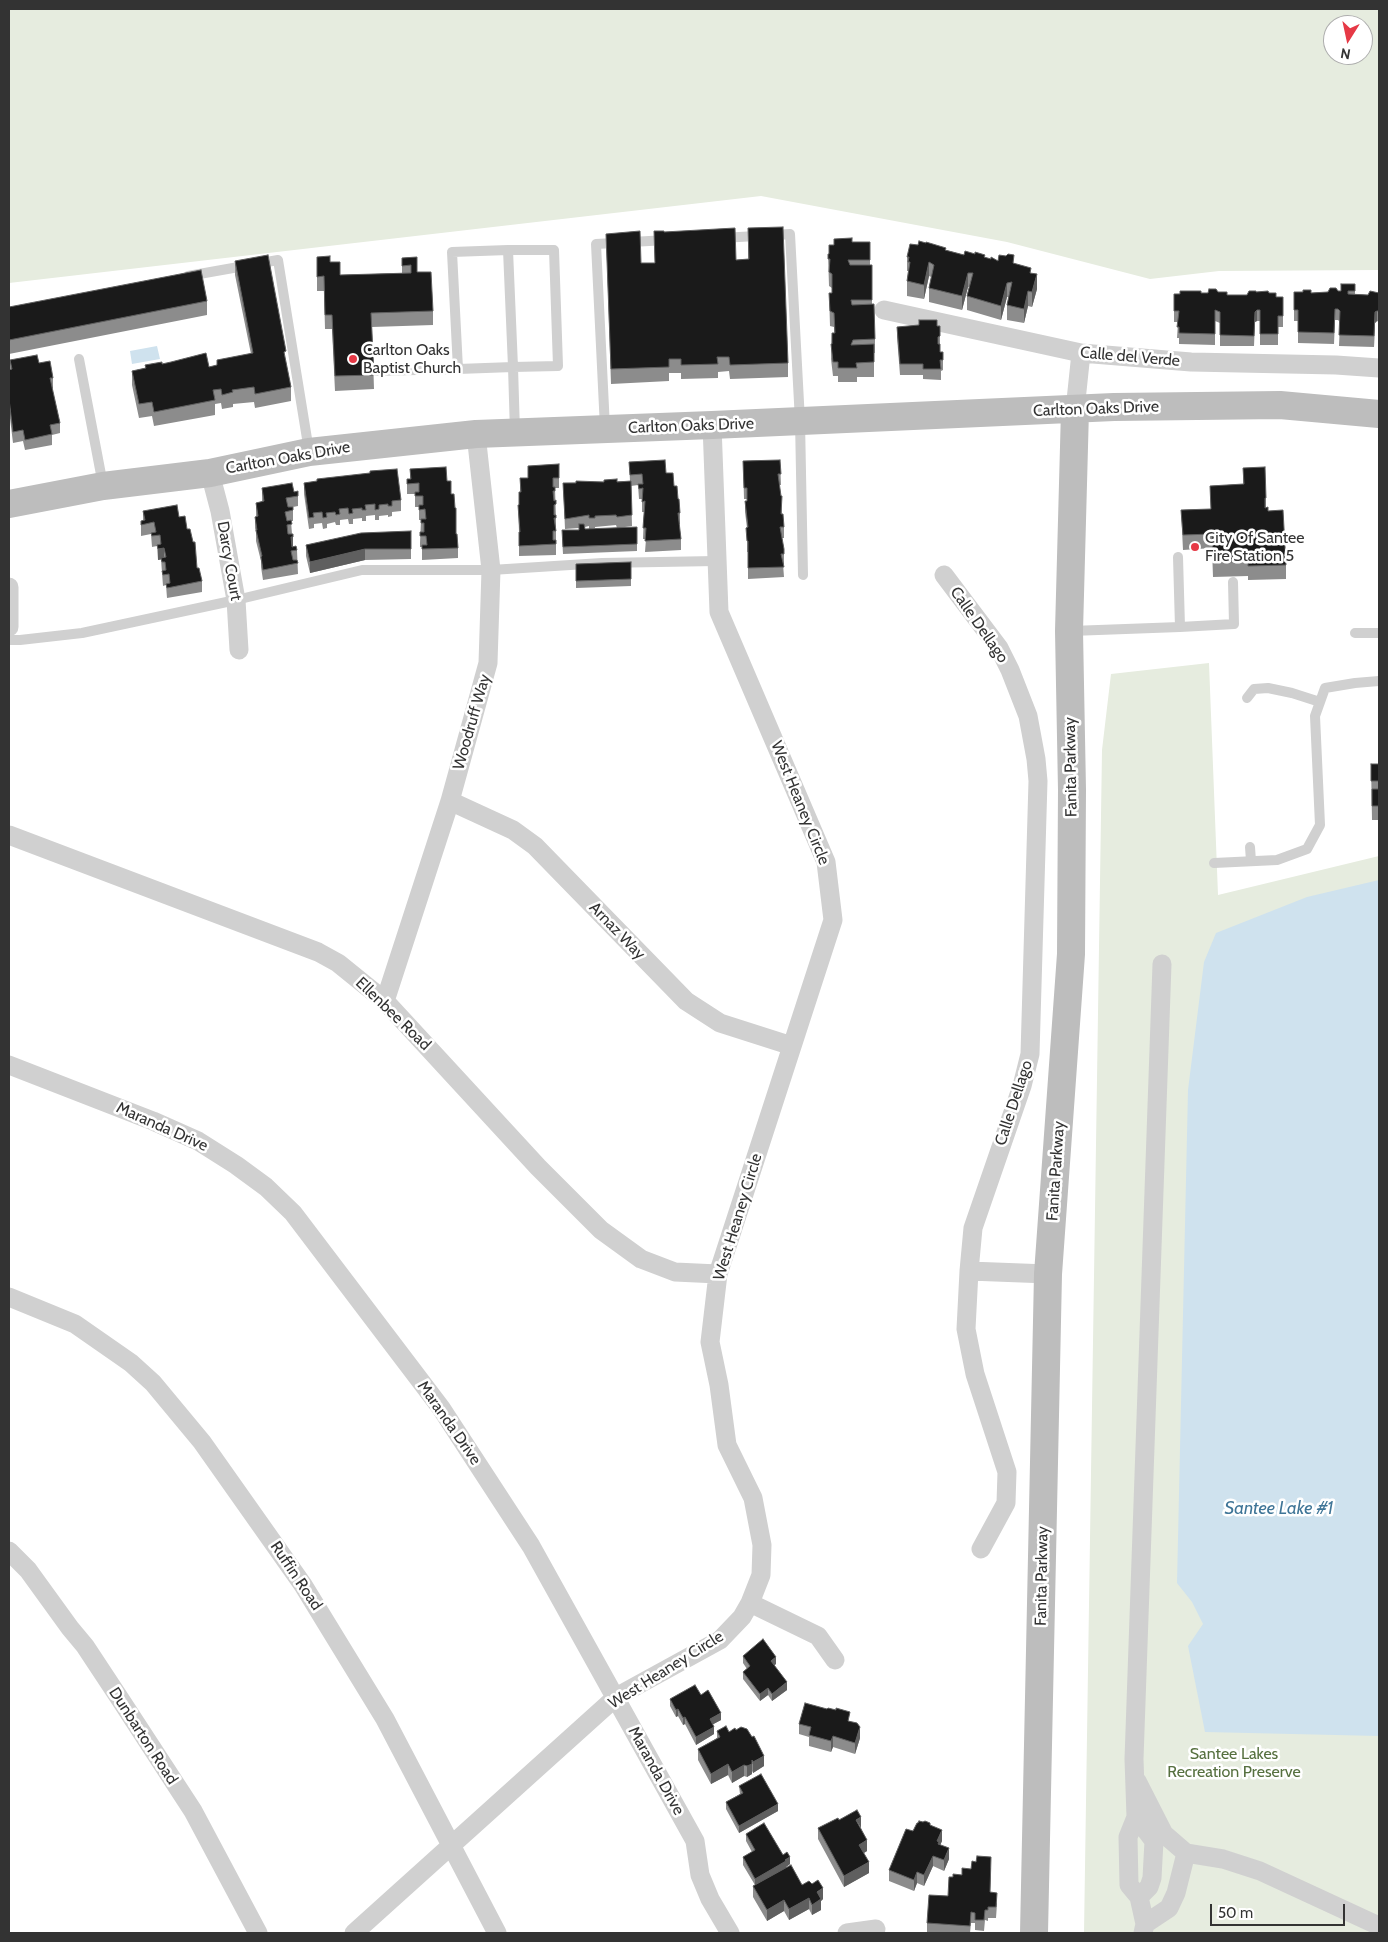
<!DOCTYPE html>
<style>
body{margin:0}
#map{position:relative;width:1388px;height:1942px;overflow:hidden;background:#fff;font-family:Cabin,sans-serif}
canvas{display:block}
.frame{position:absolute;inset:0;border:10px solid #333;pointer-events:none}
.north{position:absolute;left:1323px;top:15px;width:50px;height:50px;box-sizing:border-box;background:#fff;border:1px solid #adadad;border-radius:50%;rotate:190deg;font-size:14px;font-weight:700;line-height:20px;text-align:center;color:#333}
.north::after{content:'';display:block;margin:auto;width:18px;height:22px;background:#e63946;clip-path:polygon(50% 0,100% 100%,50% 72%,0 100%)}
.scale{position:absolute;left:1210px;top:1904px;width:135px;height:22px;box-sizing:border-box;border:2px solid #333;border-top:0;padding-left:6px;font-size:15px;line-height:18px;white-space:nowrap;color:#333;-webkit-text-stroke:4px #fff;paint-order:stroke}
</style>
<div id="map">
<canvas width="1388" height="1942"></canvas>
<div class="frame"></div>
<div class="north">N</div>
<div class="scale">50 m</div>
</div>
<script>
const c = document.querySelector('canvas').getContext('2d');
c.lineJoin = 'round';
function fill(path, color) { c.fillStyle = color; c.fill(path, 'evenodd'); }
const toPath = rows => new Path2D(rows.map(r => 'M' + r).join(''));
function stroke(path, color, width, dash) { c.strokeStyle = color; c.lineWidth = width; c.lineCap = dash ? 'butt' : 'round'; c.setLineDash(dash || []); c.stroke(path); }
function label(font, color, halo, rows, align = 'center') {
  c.font = font + ' Cabin,sans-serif'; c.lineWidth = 5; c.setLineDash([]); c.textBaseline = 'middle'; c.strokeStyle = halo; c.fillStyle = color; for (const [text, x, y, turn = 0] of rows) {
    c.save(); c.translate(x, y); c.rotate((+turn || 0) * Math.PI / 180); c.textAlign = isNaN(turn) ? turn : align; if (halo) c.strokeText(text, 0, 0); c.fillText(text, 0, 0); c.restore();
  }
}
const green = toPath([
 [9,9,1379,9,1379,270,1219,271,1150,279,1007,242,761,196,9,283],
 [1333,25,1363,25,1363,55,1333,55],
 [1209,663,1218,895,1379,856,1379,1933,1084,1933,1102,750,1111,674]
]);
const water = toPath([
 [157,346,160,359,132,364,130,351],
 [1379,880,1379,1736,1205,1732,1188,1646,1203,1624,1192,1602,1177,1583,1188,1090,1204,962,1216,933,1307,897]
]);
const lane = toPath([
 [722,238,790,234,800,421,803,575],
 [508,250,452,252,458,369,513,367,558,366,554,250,508,250,513,367,515,432],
 [188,276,278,260,309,451],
 [79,359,103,485],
 [376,371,458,369],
 [605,428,596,244,667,240],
 [1180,627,1234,624,1233,582],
 [1071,631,1180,627,1178,557],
 [1355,633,1379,633],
 [9,640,20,640,82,633,236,600,362,570,491,570,602,563,716,561],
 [1247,698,1254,689,1268,688,1292,693,1320,702],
 [1250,847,1251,861],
 [1214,863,1277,860,1307,849,1320,825,1315,716,1325,688,1355,683,1379,681]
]);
const street = toPath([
 [884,310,1081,353,1191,362,1336,365,1379,368],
 [1075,410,1081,353],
 [210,473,220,511,236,600,239,650],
 [944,575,999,648,1010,670,1028,716,1036,759,1038,781,1030,1054,1022,1086,973,1228,969,1271,966,1329,975,1374,1007,1472,1006,1503,981,1549],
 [9,587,9,627],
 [450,801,513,830,535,846,686,1001,720,1023,792,1046],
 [9,835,318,952,338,963,385,1001,538,1167,601,1230,641,1259,675,1272,718,1274],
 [385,1001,450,801,488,663,491,570,476,434],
 [9,1065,153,1121,198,1141,236,1165,266,1187,293,1213,441,1408,531,1546,695,1841,700,1875,710,1899,730,1933],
 [969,1271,1048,1274],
 [9,1297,75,1324,131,1363,153,1383,202,1442,303,1585,385,1719,497,1933],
 [9,1551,28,1570,70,1628,85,1646,120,1699,193,1811,258,1933],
 [750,1603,818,1636,835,1660],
 [1137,1781,1164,1834,1186,1853],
 [1136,1817,1154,1841,1152,1878,1149,1887,1139,1897],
 [1145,1924,1169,1908,1176,1893,1186,1853,1223,1859,1260,1871,1379,1926],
 [354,1933,616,1697,720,1640,742,1617,750,1603,761,1575,762,1545,753,1498,727,1445,719,1385,710,1342,718,1274,833,920,826,862,719,612,712,425],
 [847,1933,876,1929],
 [1143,1933,1145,1924,1139,1897,1129,1885,1128,1837,1136,1817,1134,1759,1162,964]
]);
const secondary = toPath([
 [9,504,103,486,210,473,309,452,476,434,712,425,1114,407,1280,405,1379,414],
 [1034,1933,1048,1274,1071,954,1072,790,1069,631,1075,410]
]);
const wall = toPath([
 [748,228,788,363,788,377,730,379,729,371,718,372,718,378,681,379,681,373,669,373,669,381,611,384,606,234,641,263,655,263,654,231,664,232,736,260,748,259],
 [852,242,870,242,870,265,872,265,872,304,875,339,875,353,874,353,874,377,857,377,857,382,838,382,838,376,833,376,831,359,832,333,834,333,834,327,830,326,829,293,832,293,832,288,829,286,828,254,829,254,834,245],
 [946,250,964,255,985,258,1014,264,1031,273,1037,289,1032,307,1028,306,1024,323,1007,320,1007,305,1009,297,1007,297,1001,320,967,310,967,296,969,287,968,287,962,310,929,302,929,288,931,277,929,276,924,299,907,296,907,281,908,271,907,271,907,257],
 [317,257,330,262,340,275,402,273,402,258,417,257,417,272,433,311,433,325,372,327,374,389,335,391,332,329,325,329,324,291,317,291],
 [235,261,286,362,291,387,291,401,255,408,254,402,233,404,233,407,222,409,221,403,215,404,215,415,154,426,152,416,139,418,132,385,132,371,145,368,145,365,162,364,209,367,217,365,217,360,251,354,235,275],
 [1355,284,1355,294,1368,295,1379,293,1379,322,1377,321,1375,323,1374,347,1339,346,1340,322,1338,320,1335,320,1334,344,1298,343,1298,321,1294,321,1294,292,1311,293,1341,291],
 [1218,292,1227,295,1247,295,1256,292,1269,293,1276,297,1283,297,1283,327,1278,327,1278,345,1260,345,1260,321,1257,321,1255,322,1254,346,1220,346,1220,323,1215,321,1215,345,1179,344,1179,338,1177,338,1178,322,1174,322,1174,294,1208,293],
 [207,301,207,315,9,354,9,307],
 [937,326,940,336,940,352,943,352,943,370,941,371,941,380,923,379,923,375,900,375,897,337,897,327],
 [10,360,39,363,53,378,53,388,52,388,60,423,60,433,52,435,52,445,25,450,23,441,13,443,9,410,9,370,10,369],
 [780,460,781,485,779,485,782,514,784,527,784,538,782,538,784,554,784,564,783,564,784,577,748,579,748,552,747,552,747,528,745,512,745,501,747,501,747,499,744,499,743,461],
 [629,462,666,473,674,486,678,499,680,513,680,524,679,524,681,539,681,550,645,552,646,539,643,539,644,512,642,512,642,499,639,499,638,485,631,486,632,526,618,528,637,527,637,551,563,554,562,537,579,530,579,528,565,529,563,483,630,481],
 [616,525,617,528,585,529,585,527,589,526,589,529,595,528,595,527],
 [528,466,559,478,559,488,555,488,556,518,556,555,519,556,519,532,518,505,519,505,519,492,520,492,520,478,528,478],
 [1243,468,1266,498,1266,508,1286,565,1286,579,1248,580,1248,576,1213,577,1212,548,1183,550,1181,510,1211,509,1210,486,1243,484],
 [410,469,447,481,451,494,458,548,458,558,422,560,422,547,420,547,420,543,421,520,419,520,419,507,415,507,415,494,407,494,407,479,410,479],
 [304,483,401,500,401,511,392,512,392,516,388,517,388,515,379,516,379,520,375,520,375,515,366,516,366,521,362,521,362,518,353,519,353,524,349,524,348,519,340,520,340,525,336,525,335,522,327,524,327,528,323,529,322,523,314,524,314,528,309,529,304,494],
 [262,488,294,492,298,496,298,506,293,507,293,521,291,521,293,547,297,550,298,574,263,580,261,567,261,561,256,541,256,533,255,528,255,517,256,517,256,503,262,502],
 [143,511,179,517,187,529,197,568,202,581,202,592,167,598,166,585,163,586,161,559,158,560,157,546,152,547,151,534,141,536,141,521,143,521],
 [411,531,411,559,365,560,310,573,306,556,306,545],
 [576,564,631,579,631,586,576,588],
 [1371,764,1379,764,1379,820,1372,820],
 [743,1656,776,1664,774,1665,787,1690,772,1701,768,1695,760,1701,743,1679,743,1672,747,1669,743,1663],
 [701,1695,721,1720,713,1724,714,1734,696,1745,685,1724,683,1725,678,1716,676,1717,670,1706,670,1699],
 [850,1721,860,1738,855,1754,833,1747,831,1752,809,1746,809,1737,799,1734,799,1724],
 [736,1730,752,1737,764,1766,753,1773,752,1771,752,1774,747,1777,744,1776,732,1783,728,1775,711,1784,698,1760,698,1749,717,1738,717,1731,729,1732],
 [739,1786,778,1811,739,1833,726,1809,726,1802,740,1794],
 [839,1820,861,1828,867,1851,864,1853,869,1873,844,1887,818,1839,818,1828],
 [930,1825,942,1841,940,1845,949,1859,944,1871,933,1866,924,1886,917,1883,914,1891,889,1881,889,1870,913,1831],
 [746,1834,783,1855,790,1864,786,1867,786,1868,802,1885,823,1899,821,1901,821,1910,812,1915,809,1909,789,1920,784,1911,767,1921,753,1897,753,1886,755,1885,743,1865,743,1857,752,1852,746,1841],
 [991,1868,990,1892,997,1904,996,1918,988,1918,988,1921,985,1920,984,1931,975,1930,975,1923,971,1923,970,1933,927,1933,927,1923,948,1896,962,1875,971,1869]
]);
const shadedWall = toPath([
 [929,262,929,276,924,299,924,285],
 [968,273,968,287,962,310,962,296],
 [1037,274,1037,289,1032,307,1032,292],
 [1007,283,1007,297,1001,320,1001,306],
 [1028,291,1028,306,1024,323,1024,309],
 [1257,310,1257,321,1255,322,1255,312],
 [1377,311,1377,321,1375,323,1374,347,1375,312],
 [291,537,293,537,293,547,291,548],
 [164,548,164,559,158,560,158,549],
 [365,549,365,560,310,573,310,562],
 [776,1657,776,1664,771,1668,771,1661],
 [787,1682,787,1690,772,1701,772,1694],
 [768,1688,768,1695,760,1701,760,1694],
 [678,1709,678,1716,676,1717,676,1710],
 [721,1713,721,1720,710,1726,710,1719],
 [685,1717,685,1724,683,1725,683,1718],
 [714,1727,714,1734,696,1745,696,1737],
 [860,1727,860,1738,855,1754,855,1743],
 [833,1736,833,1747,831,1752,831,1741],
 [764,1756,764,1766,753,1773,753,1762],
 [752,1760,752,1774,747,1777,747,1766],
 [728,1764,728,1775,711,1784,711,1774],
 [744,1765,744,1776,732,1783,732,1772],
 [778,1804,778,1811,739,1833,739,1826],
 [861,1817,861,1828,856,1820],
 [942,1830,942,1841,939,1848,937,1841],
 [867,1840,867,1851,859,1856,859,1845],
 [949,1848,949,1859,944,1871,944,1860],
 [933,1856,933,1866,924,1886,924,1875],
 [790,1857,790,1864,786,1867,786,1869,755,1886,755,1879],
 [869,1862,869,1873,844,1887,844,1876],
 [917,1872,917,1883,914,1891,914,1880],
 [823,1888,823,1899,821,1901,821,1910,812,1915,812,1905,817,1892],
 [809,1898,809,1909,789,1920,789,1909],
 [784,1900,784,1911,767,1921,767,1910]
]);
const building = toPath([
 [783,227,788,363,730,365,729,357,717,357,718,364,681,365,681,359,669,359,669,367,611,369,606,234,640,231,641,263,655,263,654,231,664,231,664,232,735,228,736,260,749,259,748,228,783,227],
 [852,238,852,242,870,242,870,260,848,260,850,265,872,265,872,300,851,300,852,305,874,304,875,339,853,340,851,345,874,344,874,362,856,363,857,368,838,368,838,362,833,362,831,344,832,344,832,333,835,333,834,313,830,311,829,293,832,293,832,274,829,272,830,259,828,259,828,254,829,254,829,245,834,245,834,239,852,238],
 [919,241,926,243,926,242,946,248,945,250,964,255,965,251,975,254,975,252,985,255,984,257,991,259,991,257,998,261,999,255,1006,256,1008,254,1014,255,1013,263,1031,268,1030,273,1037,274,1032,292,1028,291,1024,309,1007,305,1012,282,1007,283,1001,306,967,296,973,273,968,273,962,296,929,288,934,265,929,262,924,285,907,281,910,262,908,262,909,257,907,257,910,244,918,245,919,241],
 [268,255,286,351,284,352,291,387,255,394,254,387,232,390,233,392,222,395,221,389,213,390,215,400,154,412,152,402,139,404,132,371,146,368,145,365,162,362,162,364,171,362,206,353,209,367,217,365,217,360,253,353,235,261,268,255],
 [330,256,330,262,340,262,340,275,411,273,411,265,402,266,402,258,417,257,417,272,431,272,433,311,371,313,374,375,335,376,332,315,325,315,324,276,317,277,317,257,330,256],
 [201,270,207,301,9,340,9,307,201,270],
 [1341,284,1355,284,1355,291,1348,291,1348,294,1368,295,1370,291,1379,293,1379,311,1377,311,1375,312,1374,336,1339,335,1340,311,1338,309,1335,309,1334,333,1298,332,1298,310,1294,310,1294,292,1303,292,1303,290,1311,290,1311,293,1328,292,1330,288,1336,288,1338,291,1341,291,1341,284],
 [1209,289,1216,289,1218,292,1227,292,1227,295,1247,295,1249,291,1256,291,1256,292,1268,291,1269,293,1276,293,1276,297,1283,297,1283,316,1278,316,1278,334,1260,334,1260,310,1257,310,1255,312,1254,336,1220,335,1220,312,1215,310,1215,334,1179,333,1179,327,1177,327,1179,311,1174,311,1174,294,1180,294,1180,291,1201,291,1201,293,1208,293,1209,289],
 [919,320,937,320,937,326,940,326,940,336,938,337,938,344,940,344,940,352,943,352,943,360,940,360,941,369,923,369,923,364,900,364,897,327,919,325,919,320],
 [37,355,39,363,50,361,53,378,50,378,60,423,50,425,52,434,25,440,23,430,13,432,9,399,9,370,12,369,10,360,37,355],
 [665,460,666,473,673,473,674,486,677,486,678,499,679,499,680,513,678,513,681,539,645,541,646,528,643,528,645,501,642,502,643,488,639,489,638,484,643,484,642,474,630,475,629,462,665,460],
 [780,460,781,474,778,474,781,496,782,496,781,514,783,514,784,527,780,527,784,549,784,554,781,554,784,567,748,568,748,541,747,541,746,528,748,527,745,501,747,501,747,488,744,488,743,461,780,460],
 [559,464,559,478,553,478,553,487,555,487,555,491,553,491,554,501,556,500,556,504,554,505,554,515,556,515,556,518,554,518,556,531,553,531,553,540,556,540,556,544,519,546,519,532,520,532,518,505,519,505,519,492,521,492,520,478,528,478,528,466,559,464],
 [446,467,447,481,451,481,451,494,454,494,455,508,456,508,456,534,457,534,458,548,422,549,422,545,427,545,426,536,420,536,420,532,424,532,424,523,421,523,421,519,426,519,425,509,419,510,419,505,423,505,423,496,415,496,415,492,419,492,419,483,407,484,407,479,411,479,410,469,446,467],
 [1265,467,1266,498,1265,498,1265,508,1268,507,1268,511,1283,510,1286,565,1248,566,1248,561,1213,563,1212,534,1183,535,1181,510,1211,509,1210,486,1244,484,1243,468,1265,467],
 [397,469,401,500,392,501,392,506,388,506,388,504,379,505,379,509,375,510,375,504,365,505,366,510,362,510,362,508,352,509,353,513,349,514,348,508,339,509,340,514,336,515,335,512,326,513,327,517,323,518,322,512,313,513,314,517,309,518,304,483,317,481,317,479,370,473,370,471,397,469],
 [617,479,617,482,631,481,632,515,617,517,616,515,595,516,595,518,589,518,589,515,565,519,563,483,576,483,576,481,604,482,604,480,617,479],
 [292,483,294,492,298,491,298,496,286,498,288,507,293,507,293,510,285,512,287,521,291,520,292,524,287,525,288,534,293,534,293,537,291,537,292,547,296,546,297,550,291,551,293,560,297,560,298,563,263,570,261,557,262,556,256,530,257,530,255,517,258,516,256,503,264,501,262,488,292,483],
 [177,505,179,517,185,516,187,529,190,529,193,542,195,542,197,568,199,568,202,581,167,588,166,584,170,583,169,574,163,575,162,571,166,570,165,562,162,562,161,558,166,557,164,548,158,549,157,545,161,544,160,535,152,536,151,533,156,532,154,522,141,525,141,521,145,520,143,511,177,505],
 [579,524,584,524,585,529,637,527,637,544,563,547,562,530,579,530,579,524],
 [411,531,411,549,365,549,310,562,306,545,361,533,411,531],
 [631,562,631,579,576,581,576,564,631,562],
 [1371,764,1379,764,1379,806,1372,806,1372,789,1379,789,1379,781,1371,781,1371,764],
 [763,1639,776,1657,771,1661,787,1682,772,1694,768,1688,760,1694,743,1672,750,1666,743,1656,763,1639],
 [695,1685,701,1695,708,1690,721,1713,710,1719,714,1727,696,1737,685,1717,683,1718,678,1709,676,1710,670,1699,695,1685],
 [805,1703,827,1709,828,1708,836,1710,836,1708,850,1712,848,1721,857,1723,860,1727,855,1743,833,1736,831,1741,809,1735,811,1727,799,1724,805,1703],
 [726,1726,729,1732,735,1728,736,1730,741,1727,747,1729,752,1737,754,1736,764,1756,753,1762,752,1760,752,1764,747,1766,744,1765,732,1772,728,1764,711,1774,698,1749,720,1737,717,1731,726,1726],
 [761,1774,778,1804,739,1826,726,1802,743,1793,739,1786,761,1774],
 [857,1810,861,1817,856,1820,867,1840,859,1845,869,1862,844,1876,818,1828,838,1818,839,1820,857,1810],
 [919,1821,923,1822,925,1821,930,1823,930,1825,942,1830,937,1841,939,1842,938,1844,949,1848,944,1860,933,1856,924,1875,917,1872,914,1880,889,1870,906,1829,913,1831,917,1823,918,1823,919,1821],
 [764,1823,783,1855,787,1852,790,1857,785,1860,786,1861,755,1879,743,1857,755,1850,746,1834,764,1823],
 [977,1856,991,1857,990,1892,997,1893,996,1907,988,1907,988,1910,985,1910,984,1920,975,1920,975,1913,971,1912,970,1926,927,1923,929,1895,948,1896,949,1877,953,1877,953,1874,962,1875,962,1868,971,1869,972,1861,976,1862,977,1856],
 [791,1865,802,1885,809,1881,812,1884,818,1880,823,1888,817,1892,821,1899,812,1905,809,1898,789,1909,784,1900,767,1910,753,1886,791,1865]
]);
const markers = [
 [353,359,5,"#e63946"],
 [1195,547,5,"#e63946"]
];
const poiNames = [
 ["Carlton Oaks",363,350],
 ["Baptist Church",363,368],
 ["City Of Santee",1205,538],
 ["Fire Station 5",1205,556]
];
const streetNames = [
 ["Calle del Verde",1130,357,5],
 ["Carlton Oaks Drive",1096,409,-2],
 ["Carlton Oaks Drive",691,426,-2],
 ["Carlton Oaks Drive",288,458,-10],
 ["Darcy Court",229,561,80],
 ["Calle Dellago",979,625,55],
 ["Woodruff Way",472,722,-74],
 ["Fanita Parkway",1071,767,-91],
 ["West Heaney Circle",800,803,68],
 ["Arnaz Way",617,931,46],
 ["Ellenbee Road",393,1014,44],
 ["Calle Dellago",1014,1103,-72],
 ["Maranda Drive",162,1127,24],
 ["Fanita Parkway",1056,1171,-86],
 ["West Heaney Circle",738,1217,-73],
 ["Maranda Drive",449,1423,55],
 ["Ruffin Road",296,1576,56],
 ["Fanita Parkway",1042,1576,-89],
 ["West Heaney Circle",666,1670,-32],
 ["Dunbarton Road",143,1736,57],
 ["Maranda Drive",656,1771,61]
];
const parkNames = [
 ["Santee Lakes",1234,1754],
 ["Recreation Preserve",1234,1772]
];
const waterNames = [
 ["Santee Lake #1",1279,1509]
];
fill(green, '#e6ecdf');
fill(water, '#cfe2ee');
stroke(lane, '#d0d0d0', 10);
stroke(street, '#d0d0d0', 19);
stroke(secondary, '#bdbdbd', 28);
fill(wall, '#8c8c8c');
fill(shadedWall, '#5f5f5f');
fill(building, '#1a1a1a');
stroke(building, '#5f5f5f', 1);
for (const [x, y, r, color] of markers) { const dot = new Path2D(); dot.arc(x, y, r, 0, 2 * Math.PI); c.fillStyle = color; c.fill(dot); stroke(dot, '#fff', 2); }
label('16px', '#333', '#fff', poiNames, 'left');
label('16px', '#333', '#fff', streetNames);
label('16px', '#56703f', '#fff', parkNames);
label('italic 18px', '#3f7597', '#fff', waterNames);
</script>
